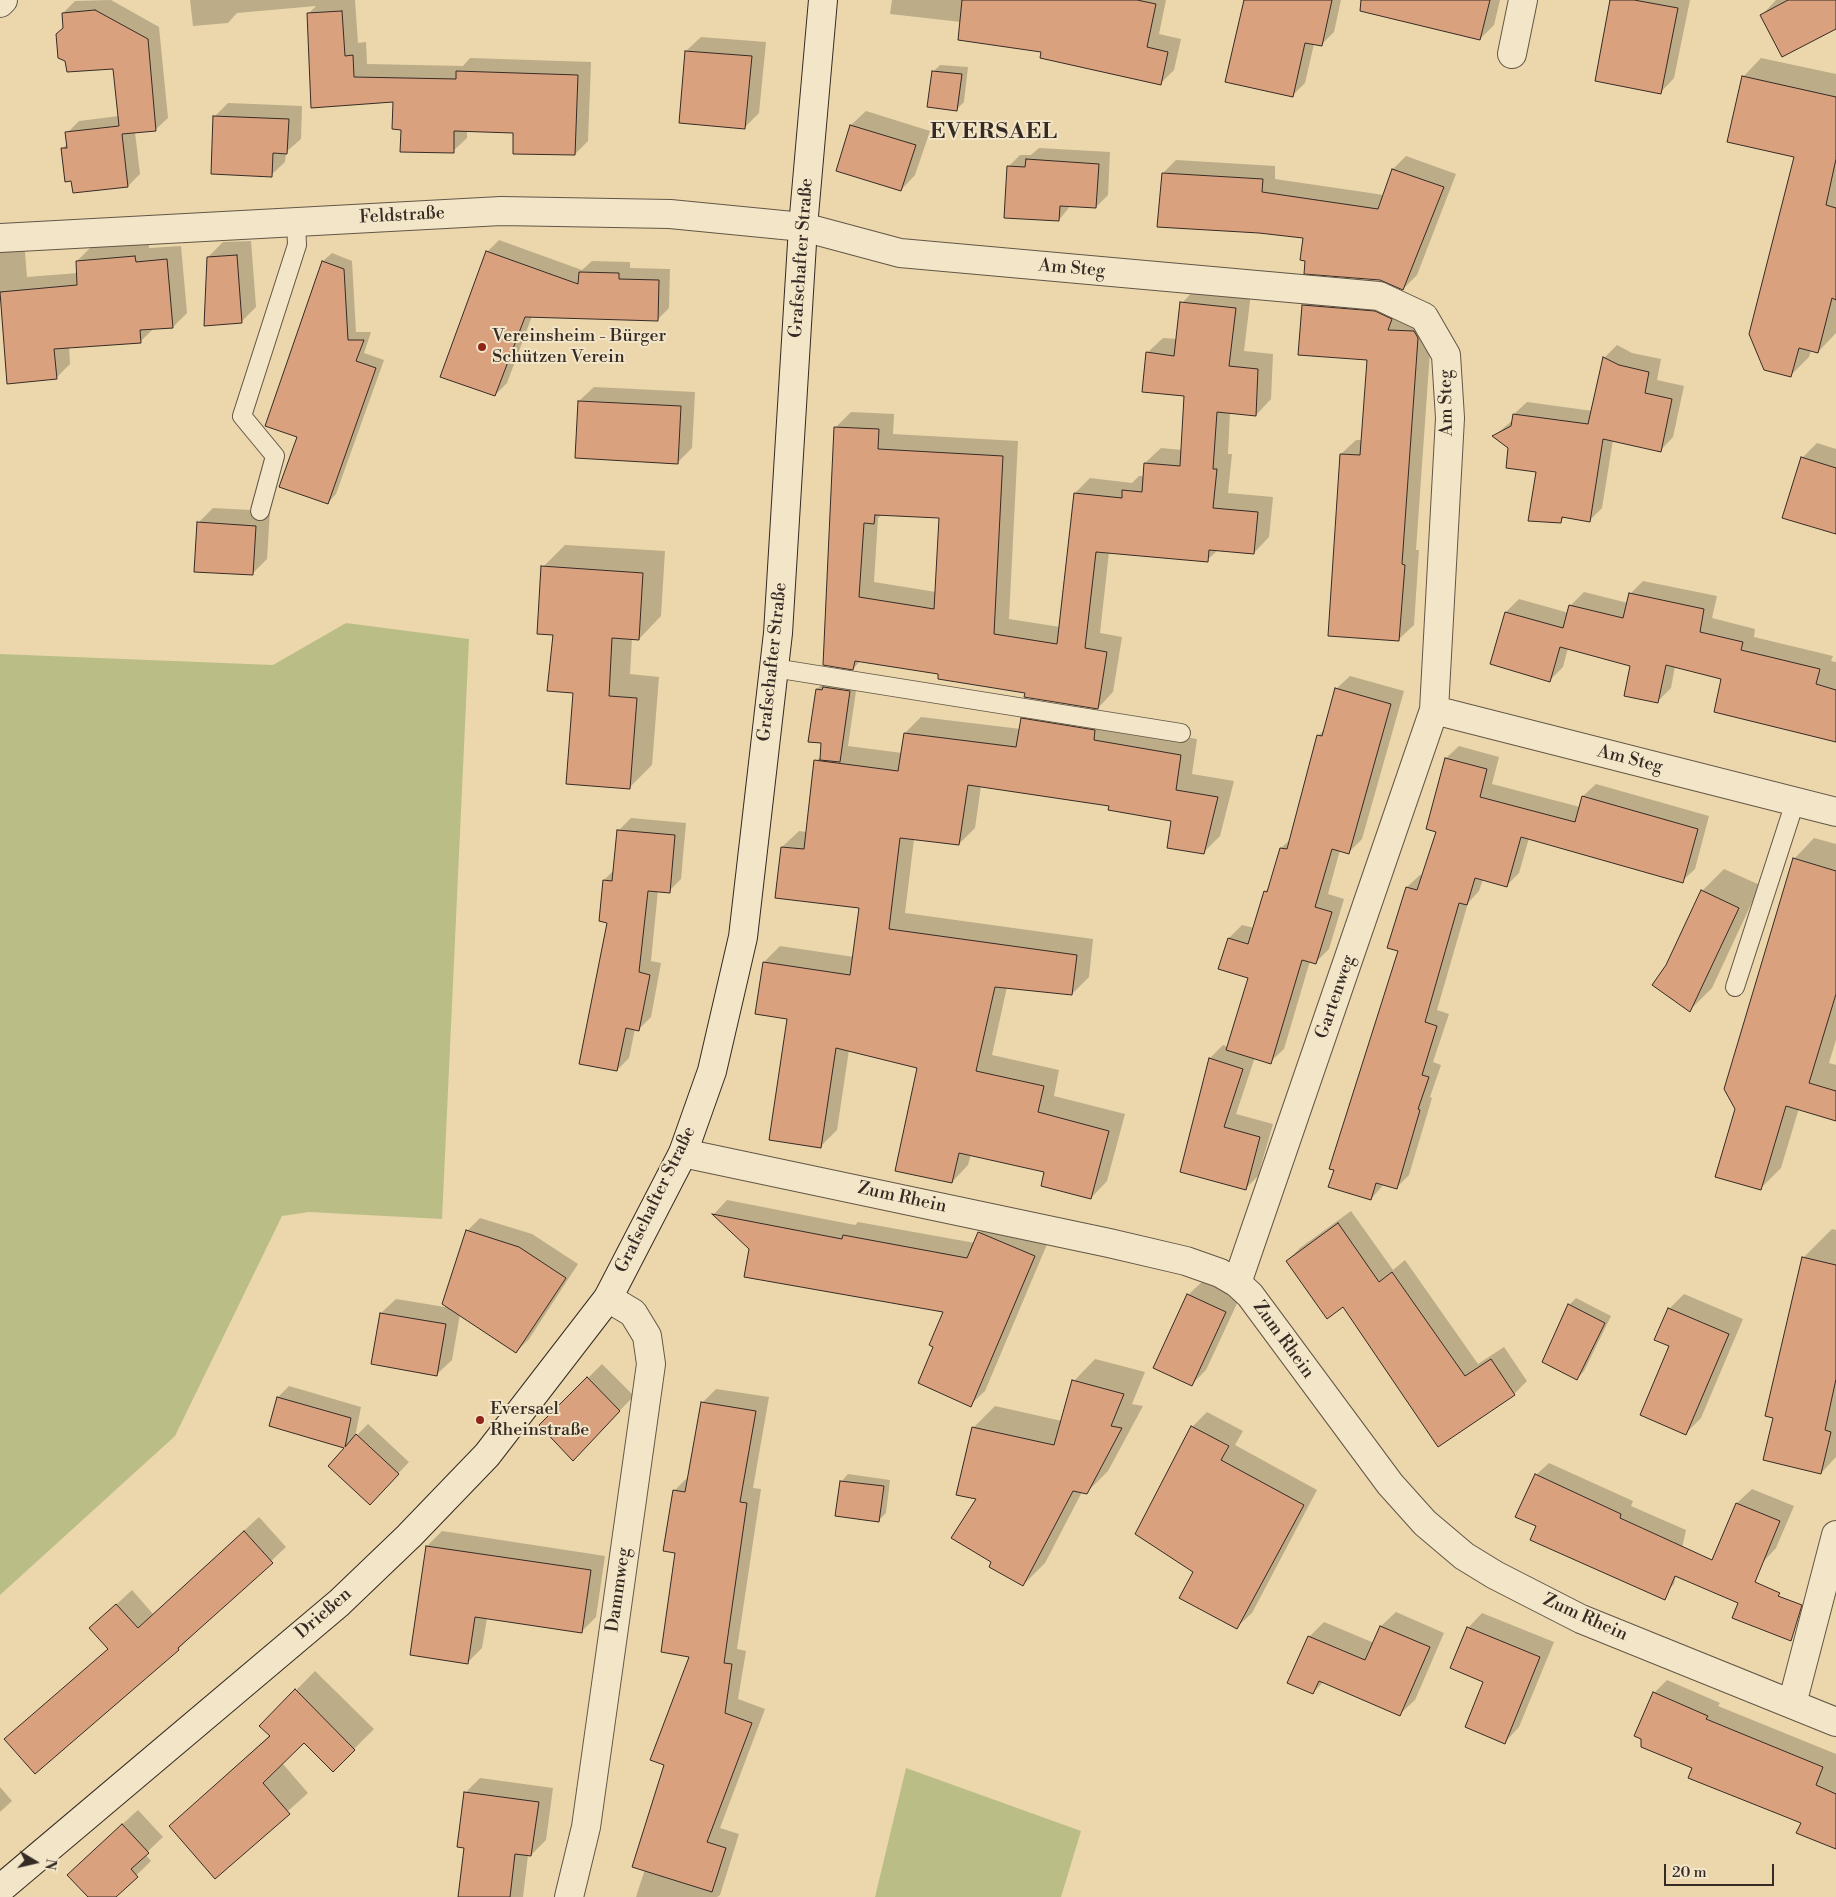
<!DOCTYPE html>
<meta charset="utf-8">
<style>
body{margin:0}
#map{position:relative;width:1836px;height:1897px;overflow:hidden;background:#ebd7ab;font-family:"Libre Bodoni",serif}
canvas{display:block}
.north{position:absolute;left:10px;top:1837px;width:50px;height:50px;-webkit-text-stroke:4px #f2e5c8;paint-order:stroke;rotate:99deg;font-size:14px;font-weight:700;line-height:20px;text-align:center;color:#362b24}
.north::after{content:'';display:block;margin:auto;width:18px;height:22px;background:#362b24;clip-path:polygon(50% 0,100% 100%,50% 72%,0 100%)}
.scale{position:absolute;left:1664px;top:1864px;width:110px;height:22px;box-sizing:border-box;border:2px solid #362b24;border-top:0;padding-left:6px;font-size:15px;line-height:18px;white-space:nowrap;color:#362b24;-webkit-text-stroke:4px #f2e5c8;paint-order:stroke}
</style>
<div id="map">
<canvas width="1836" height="1897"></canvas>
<div class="north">N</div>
<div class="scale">20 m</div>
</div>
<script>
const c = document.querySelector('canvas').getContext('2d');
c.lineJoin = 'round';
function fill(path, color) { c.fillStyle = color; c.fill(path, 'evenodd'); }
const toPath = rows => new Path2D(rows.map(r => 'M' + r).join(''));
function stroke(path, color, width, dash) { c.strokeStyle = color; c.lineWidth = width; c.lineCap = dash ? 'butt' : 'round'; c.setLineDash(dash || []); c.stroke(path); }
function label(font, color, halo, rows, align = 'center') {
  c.font = font + ' "Libre Bodoni",serif'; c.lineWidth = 4; c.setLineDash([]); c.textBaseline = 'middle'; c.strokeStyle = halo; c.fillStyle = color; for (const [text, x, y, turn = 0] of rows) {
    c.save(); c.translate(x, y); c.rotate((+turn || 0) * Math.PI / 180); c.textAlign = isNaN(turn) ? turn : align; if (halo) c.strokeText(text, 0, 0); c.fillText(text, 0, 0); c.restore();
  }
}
const green = toPath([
 [346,623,469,639,442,1219,309,1212,282,1216,175,1436,0,1595,0,654,273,665],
 [906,1768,1081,1831,1061,1897,875,1897]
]);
const shadow = toPath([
 [111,0,159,27,168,118,155,130,135,132,140,174,128,186,72,180,62,149,68,143,67,133,79,121,119,116,114,67,64,28,63,13,75,1],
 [190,0,355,0,358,43,366,42,367,64,463,66,470,58,591,62,588,141,575,154,515,132,467,130,467,138,453,151,402,128,394,101,312,107,308,14,316,6,237,13,228,23,193,26],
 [892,0,1166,0,1159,34,1181,39,1174,70,1160,84,1042,51,961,22,890,14],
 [1282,0,1341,0,1334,32,1321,45,1314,44,1305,83,1293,95],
 [1411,0,1500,0,1494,25,1480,39],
 [1611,0,1690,0,1674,78,1661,92],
 [1776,0,1836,0,1836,28,1762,15],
 [701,37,766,42,759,113,745,127,686,51],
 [1761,58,1836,74,1836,333,1818,352,1811,350,1809,357,1791,375,1796,156,1743,77],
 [940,65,968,67,964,102,957,109,933,72],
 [228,103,302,106,301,139,286,152,285,162,271,175,214,117],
 [866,111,930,131,915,175,901,190,851,125],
 [1039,148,1110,152,1108,195,1096,207,1071,205,1059,220,1008,167,1020,155,1031,155],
 [1406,156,1456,174,1417,275,1403,289,1305,237,1163,173,1176,160,1275,166,1275,179,1384,195,1393,169],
 [0,239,24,240,27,277,78,273,77,261,91,247,149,243,149,248,181,246,187,313,173,327,154,328,140,342,69,346,70,364,56,378,0,293],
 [499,240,582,270,592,261,630,262,630,268,670,269,669,308,657,320,532,316,507,383,495,395,487,252],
 [251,241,256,307,241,322,208,257,223,242],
 [332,253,352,261,356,332,371,332,364,353,384,360,336,494,328,503,323,261],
 [1197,287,1251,293,1244,351,1273,354,1271,399,1256,415,1230,412,1228,454,1232,454,1228,493,1273,497,1269,537,1254,553,1218,550,1207,560,1109,552,1100,633,1122,637,1113,692,1098,708,940,673,861,660,853,669,836,427,851,412,894,414,893,434,1018,441,1009,619,1060,627,1075,493,1090,478,1132,483,1139,476,1144,476,1145,463,1161,448,1182,450,1185,395,1147,353,1163,338,1177,339,1182,303],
 [883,514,940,516,936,592,874,582,878,518],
 [1318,291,1432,323,1416,550,1419,550,1414,625,1399,639,1341,454,1356,440,1363,440,1369,359,1303,305],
 [1617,345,1632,353,1661,359,1657,380,1684,386,1673,437,1661,450,1613,440,1602,508,1590,520,1565,517,1560,521,1537,471,1494,436,1513,420,1514,414,1527,402,1593,411,1604,358],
 [594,387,695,392,692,448,677,463,579,401],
 [1817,443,1836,449,1836,527,1802,458],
 [213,508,270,511,267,559,252,574,198,523],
 [565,545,665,551,661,616,639,639,632,638,630,674,659,677,652,765,630,787,574,692,555,634,543,567],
 [1643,581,1717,596,1712,618,1755,629,1754,637,1833,656,1831,661,1836,662,1836,742,1723,678,1675,666,1671,688,1657,702,1631,665,1568,648,1563,667,1550,680,1491,663,1506,612,1519,599,1569,613,1571,605,1584,592,1628,603,1630,594],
 [1350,676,1404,691,1362,839,1348,853,1340,850,1328,894,1344,899,1329,949,1315,963,1310,961,1284,1049,1270,1062,1255,1057,1236,1114,1273,1124,1258,1176,1245,1189,1181,1171,1210,1058,1223,1045,1228,1047,1250,977,1229,938,1242,925,1254,928,1265,892,1270,886,1281,848,1291,839,1319,735,1326,728,1336,689],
 [824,682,857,684,848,746,902,753,905,733,921,717,1021,729,1022,719,1039,702,1110,724,1197,739,1192,774,1234,781,1220,836,1203,853,1172,820,1110,805,981,786,975,828,959,844,914,839,905,913,1093,939,1089,977,1072,994,1007,987,992,1055,1059,1070,1054,1096,1125,1114,1107,1181,1091,1198,1046,1171,971,1154,968,1165,952,1182,918,1067,849,1050,837,1130,821,1146,789,1018,764,962,780,946,854,957,861,907,782,847,799,831,807,832,816,761,822,755,817,689],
 [1459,746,1499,757,1492,784,1580,807,1583,796,1596,784,1709,816,1695,869,1682,881,1529,838,1519,873,1506,886,1483,879,1479,891,1468,903,1437,1010,1449,1014,1433,1062,1441,1065,1430,1097,1432,1098,1409,1175,1397,1187,1384,1184,1371,1199,1407,887,1420,875,1423,876,1438,831,1446,758],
 [631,818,686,823,681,879,669,891,658,890,651,961,661,963,651,1017,639,1029,635,1029,629,1058,617,1070,604,880,615,869,619,830],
 [1814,838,1836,844,1836,1040,1829,1063,1836,1065,1836,1119,1799,1108,1781,1168,1760,1189,1737,1109,1794,859],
 [1724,869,1760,885,1712,988,1690,1010,1667,966,1702,891],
 [727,1200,855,1225,858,1222,975,1243,979,1233,994,1218,1048,1242,985,1391,970,1405,935,1346,945,1312,750,1248,714,1214],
 [1351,1211,1393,1270,1405,1260,1478,1364,1504,1347,1527,1381,1514,1394,1439,1446,1343,1306,1287,1261,1300,1248],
 [480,1218,532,1234,578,1264,529,1339,516,1352,460,1314,452,1360,437,1374,381,1313,396,1299,451,1308,467,1231],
 [1832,1229,1836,1230,1836,1457,1821,1473,1803,1258],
 [1203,1281,1240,1297,1206,1370,1191,1385,1188,1295],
 [1684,1294,1743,1319,1701,1418,1686,1433,1669,1309],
 [1576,1298,1611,1316,1584,1371,1577,1379,1569,1305],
 [1095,1359,1145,1372,1132,1404,1143,1406,1108,1471,1086,1493,1082,1492,1045,1563,1023,1585,993,1562,978,1498,973,1428,995,1406,1062,1421,1074,1381],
 [602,1364,634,1396,587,1444,541,1425],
 [289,1386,361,1407,355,1437,368,1424,409,1462,381,1492,346,1448,270,1425,278,1397],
 [716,1389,769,1397,753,1488,761,1489,737,1649,746,1651,738,1699,765,1709,720,1828,739,1834,720,1895,717,1897,636,1897,645,1869,665,1765,691,1656,677,1552,674,1491,688,1477,702,1403],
 [1207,1412,1243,1431,1235,1445,1317,1490,1252,1613,1237,1627,1195,1572,1192,1427],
 [1549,1463,1633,1501,1631,1506,1686,1530,1674,1584,1662,1597,1537,1526,1536,1475],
 [848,1474,890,1480,886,1513,879,1520,841,1482],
 [1752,1489,1794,1506,1776,1548,1762,1563,1716,1553,1737,1503],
 [259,1517,286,1547,178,1649,6,1739,109,1648,91,1628,132,1590,153,1614],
 [442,1531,605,1556,596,1617,581,1632,487,1618,482,1648,467,1663,411,1654,427,1546],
 [1396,1612,1444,1633,1415,1700,1400,1714,1324,1681,1313,1693,1309,1637,1324,1622,1374,1643,1381,1626],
 [1482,1613,1554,1642,1519,1727,1505,1742,1468,1628],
 [315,1671,374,1729,333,1770,304,1741,282,1763,308,1793,215,1877,170,1826,270,1735,261,1726],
 [1667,1680,1720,1703,1718,1706,1836,1754,1836,1847,1802,1822,1694,1768,1642,1738,1654,1693],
 [480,1778,553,1788,546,1840,531,1855,528,1855,523,1897,460,1897,465,1846,465,1793],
 [0,1787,12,1801,0,1812],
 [138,1810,163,1837,145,1854,151,1861,114,1897,89,1897,83,1860]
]);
const building = toPath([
 [962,0,1137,0,1156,4,1147,47,1168,52,1161,85,1040,58,1041,52,958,40,962,0],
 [1244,0,1332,0,1322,46,1305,43,1293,97,1225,82,1244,0],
 [1361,0,1490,0,1480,40,1360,11,1361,0],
 [1610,0,1634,0,1678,8,1661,94,1595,81,1610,0],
 [1788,0,1836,0,1836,29,1782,57,1760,15,1788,0],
 [95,10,148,39,156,131,122,134,128,187,73,193,71,181,65,182,61,148,67,148,65,132,119,126,113,69,67,72,65,61,58,58,56,34,63,28,62,13,95,10],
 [342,11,345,56,353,55,354,77,456,79,456,71,578,75,575,155,513,154,513,133,454,131,454,153,400,152,401,130,392,129,393,102,311,108,307,13,342,11],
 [685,51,752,56,745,129,679,123,685,51],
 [932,71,962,74,957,111,927,107,932,71],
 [1742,76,1836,97,1836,159,1826,205,1836,208,1836,300,1832,298,1818,353,1799,348,1791,377,1764,370,1749,334,1794,157,1727,142,1742,76],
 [213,116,289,119,287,154,273,153,272,177,211,174,213,116],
 [850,125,916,145,901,191,836,171,850,125],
 [1026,159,1099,164,1096,208,1060,206,1059,221,1004,218,1007,166,1025,167,1026,159],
 [1392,169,1444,187,1403,290,1380,280,1304,274,1305,261,1300,260,1303,238,1259,233,1157,227,1162,173,1263,179,1262,192,1378,209,1392,169],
 [486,251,578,284,579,272,619,273,619,279,659,280,658,321,525,317,495,396,440,377,486,251],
 [237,255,242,323,204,326,207,257,237,255],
 [135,256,136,262,167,259,173,328,140,330,141,343,54,349,57,379,7,384,0,292,77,285,76,261,135,256],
 [322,261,344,269,348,340,364,340,356,361,376,368,328,504,279,487,297,437,265,426,322,261],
 [1180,302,1236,308,1229,366,1258,369,1256,416,1217,412,1213,469,1217,469,1213,508,1258,512,1254,554,1209,550,1208,562,1096,552,1085,648,1107,652,1098,709,1024,697,1025,693,938,679,938,674,855,661,853,670,823,665,834,427,879,429,878,449,1003,456,994,634,1057,644,1074,493,1122,498,1122,490,1142,492,1144,463,1180,466,1184,396,1142,392,1146,352,1174,356,1180,302],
 [875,515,939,518,934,609,859,597,864,523,874,524,875,515],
 [1302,305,1375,311,1392,319,1388,330,1414,331,1418,338,1402,564,1405,565,1399,641,1328,636,1340,454,1360,455,1367,360,1298,355,1302,305],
 [1603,357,1619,365,1649,372,1645,393,1672,399,1661,452,1603,439,1590,522,1562,517,1561,523,1528,521,1536,472,1506,468,1508,448,1492,436,1511,426,1513,414,1588,424,1603,357],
 [578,401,681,406,678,464,575,458,578,401],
 [1801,457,1836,468,1836,534,1782,518,1801,457],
 [197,522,256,526,253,575,194,572,197,522],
 [541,566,643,573,639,640,612,638,609,696,637,698,630,789,566,784,573,693,547,691,553,635,537,634,541,566],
 [1629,593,1704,609,1700,632,1743,642,1741,650,1820,669,1816,684,1836,690,1836,742,1714,712,1721,679,1666,665,1658,703,1624,696,1630,666,1560,647,1550,682,1490,664,1505,612,1563,628,1569,605,1623,618,1629,593],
 [823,687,850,691,840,762,820,760,821,743,808,742,816,689,822,690,823,687],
 [1335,688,1391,704,1349,854,1332,849,1315,907,1332,912,1316,964,1302,960,1271,1064,1226,1050,1248,978,1218,969,1228,938,1248,944,1264,891,1267,892,1280,848,1287,849,1317,735,1322,736,1335,688],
 [1021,718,1095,730,1094,740,1181,755,1176,790,1218,797,1204,854,1167,848,1171,821,1108,810,1109,806,968,785,959,845,900,838,889,929,1077,955,1072,995,995,987,976,1071,1044,1086,1038,1112,1109,1131,1091,1199,1041,1186,1044,1172,959,1153,952,1183,895,1171,917,1068,836,1048,821,1148,769,1140,787,1019,755,1014,763,962,850,975,859,908,775,898,781,847,804,849,814,760,898,771,904,733,1016,747,1021,718],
 [1445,758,1487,769,1480,797,1575,822,1582,796,1698,829,1683,883,1521,837,1507,887,1475,878,1467,905,1459,903,1425,1022,1437,1026,1422,1075,1429,1077,1418,1109,1420,1110,1397,1189,1376,1183,1371,1200,1328,1187,1334,1170,1329,1169,1398,951,1387,948,1406,887,1417,890,1436,832,1426,829,1445,758],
 [617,830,675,835,670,893,648,891,639,972,650,975,639,1031,626,1028,617,1071,579,1064,607,923,599,921,603,880,612,881,617,830],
 [1793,858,1836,871,1836,994,1809,1083,1836,1091,1836,1121,1786,1106,1761,1190,1715,1177,1735,1109,1724,1089,1793,858],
 [1701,890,1739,908,1690,1012,1652,985,1666,965,1701,890],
 [1209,1058,1243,1069,1224,1127,1260,1137,1246,1190,1180,1172,1209,1058],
 [712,1214,842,1239,843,1235,967,1258,978,1232,1035,1256,971,1407,918,1383,933,1347,929,1345,943,1312,744,1277,749,1249,712,1214],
 [1338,1223,1379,1282,1392,1272,1465,1376,1491,1359,1515,1395,1438,1447,1343,1307,1327,1319,1286,1261,1338,1223],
 [466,1230,519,1247,566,1278,516,1353,442,1304,466,1230],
 [1802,1257,1836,1265,1836,1379,1825,1430,1831,1432,1821,1474,1763,1460,1773,1418,1765,1416,1802,1257],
 [1187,1294,1226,1312,1192,1386,1153,1368,1187,1294],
 [1568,1304,1605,1323,1577,1380,1542,1362,1568,1304],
 [1668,1308,1729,1334,1686,1435,1640,1415,1669,1346,1654,1340,1668,1308],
 [380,1313,446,1324,437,1376,371,1364,380,1313],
 [587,1377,620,1411,573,1461,539,1425,587,1377],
 [1072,1380,1124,1394,1111,1426,1122,1428,1087,1494,1073,1491,1023,1586,989,1567,991,1562,951,1538,976,1499,956,1495,972,1427,1054,1445,1072,1380],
 [277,1397,351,1418,345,1447,356,1434,399,1474,370,1505,328,1466,344,1448,269,1426,277,1397],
 [701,1402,756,1411,740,1502,747,1503,724,1663,732,1664,725,1713,752,1723,707,1842,726,1848,712,1892,632,1867,664,1765,650,1760,689,1657,661,1652,675,1553,663,1551,673,1490,685,1492,701,1402],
 [1191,1426,1229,1446,1221,1460,1304,1505,1237,1629,1179,1598,1193,1572,1135,1534,1191,1426],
 [1535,1474,1621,1514,1620,1518,1712,1560,1736,1503,1780,1521,1755,1582,1780,1593,1778,1596,1802,1605,1791,1641,1732,1618,1738,1603,1675,1576,1665,1600,1530,1540,1536,1526,1515,1517,1535,1474],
 [840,1481,884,1486,879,1522,835,1516,840,1481],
 [244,1531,273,1563,178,1648,179,1650,35,1774,4,1739,108,1649,89,1628,116,1604,138,1628,244,1531],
 [426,1546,591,1570,582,1633,475,1617,468,1664,410,1655,426,1546],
 [1380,1626,1430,1647,1400,1716,1319,1681,1313,1694,1287,1683,1308,1636,1365,1660,1380,1626],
 [1467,1627,1540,1657,1505,1744,1465,1727,1483,1682,1450,1668,1467,1627],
 [295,1689,355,1750,333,1772,304,1743,263,1783,290,1814,215,1879,169,1826,270,1736,259,1726,295,1689],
 [1653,1692,1708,1716,1706,1719,1823,1767,1816,1785,1836,1794,1836,1849,1796,1833,1801,1823,1688,1778,1692,1768,1641,1747,1641,1739,1634,1736,1653,1692],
 [464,1792,539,1802,531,1856,515,1854,510,1897,458,1897,464,1848,457,1847,464,1792],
 [122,1824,149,1853,131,1869,138,1877,116,1897,88,1897,67,1875,122,1824]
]);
const lane = toPath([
 [260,511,275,456,242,416,297,245,296,222],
 [774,668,1181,733],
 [1735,987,1795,802]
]);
const street = toPath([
 [0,3,3,0],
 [1512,54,1523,0],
 [0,238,501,211,670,214,803,227,900,253,1379,296,1424,317,1446,355,1450,418,1434,710,1836,812],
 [683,1153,1109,1243,1186,1261,1220,1273,1237,1283,1250,1295,1390,1484,1425,1523,1464,1556,1495,1575,1581,1619,1836,1722],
 [1237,1283,1434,710],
 [1792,1704,1836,1535],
 [569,1897,586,1827,651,1364,647,1336,633,1313,608,1298]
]);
const secondary = toPath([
 [0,1889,339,1603,409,1536,487,1455,608,1298,683,1153,712,1071,743,937,778,633,803,227,823,0]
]);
const markers = [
 [482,347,5,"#8f2418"],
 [480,1420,5,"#8f2418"]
];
const streetNames = [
 ["Feldstraße",402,216,-3],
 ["Grafschafter Straße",802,258,-86],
 ["Am Steg",1072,269,5],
 ["Am Steg",1447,403,-91],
 ["Grafschafter Straße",773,662,-84],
 ["Am Steg",1630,760,14],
 ["Gartenweg",1336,997,-71],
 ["Zum Rhein",902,1198,12],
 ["Grafschafter Straße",656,1200,-64],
 ["Zum Rhein",1283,1340,54],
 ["Dammweg",619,1590,-82],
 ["Drießen",324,1614,-41],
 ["Zum Rhein",1585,1618,24]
];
const poiNames = [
 ["Vereinsheim - Bürger",492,337],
 ["Schützen Verein",492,358],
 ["Eversael",490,1410],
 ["Rheinstraße",490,1431]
];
const districtNames = [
 ["EVERSAEL",994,133]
];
fill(green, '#bbbd86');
fill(shadow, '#0003');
fill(building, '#daa17f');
stroke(building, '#362b24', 1);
stroke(lane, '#635646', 20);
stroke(street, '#635646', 30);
stroke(secondary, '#362b24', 30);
stroke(lane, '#f2e5c8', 18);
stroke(street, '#f2e5c8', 28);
stroke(secondary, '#f2e5c8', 28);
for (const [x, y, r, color] of markers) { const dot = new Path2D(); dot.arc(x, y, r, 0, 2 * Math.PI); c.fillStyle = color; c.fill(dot); stroke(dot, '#f2e5c8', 2); }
label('18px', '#362b24', '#f2e5c8', streetNames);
label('18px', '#362b24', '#f2e5c8', poiNames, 'left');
c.letterSpacing = '1px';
label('bold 22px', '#362b24', '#f2e5c8', districtNames);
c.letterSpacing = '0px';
</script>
